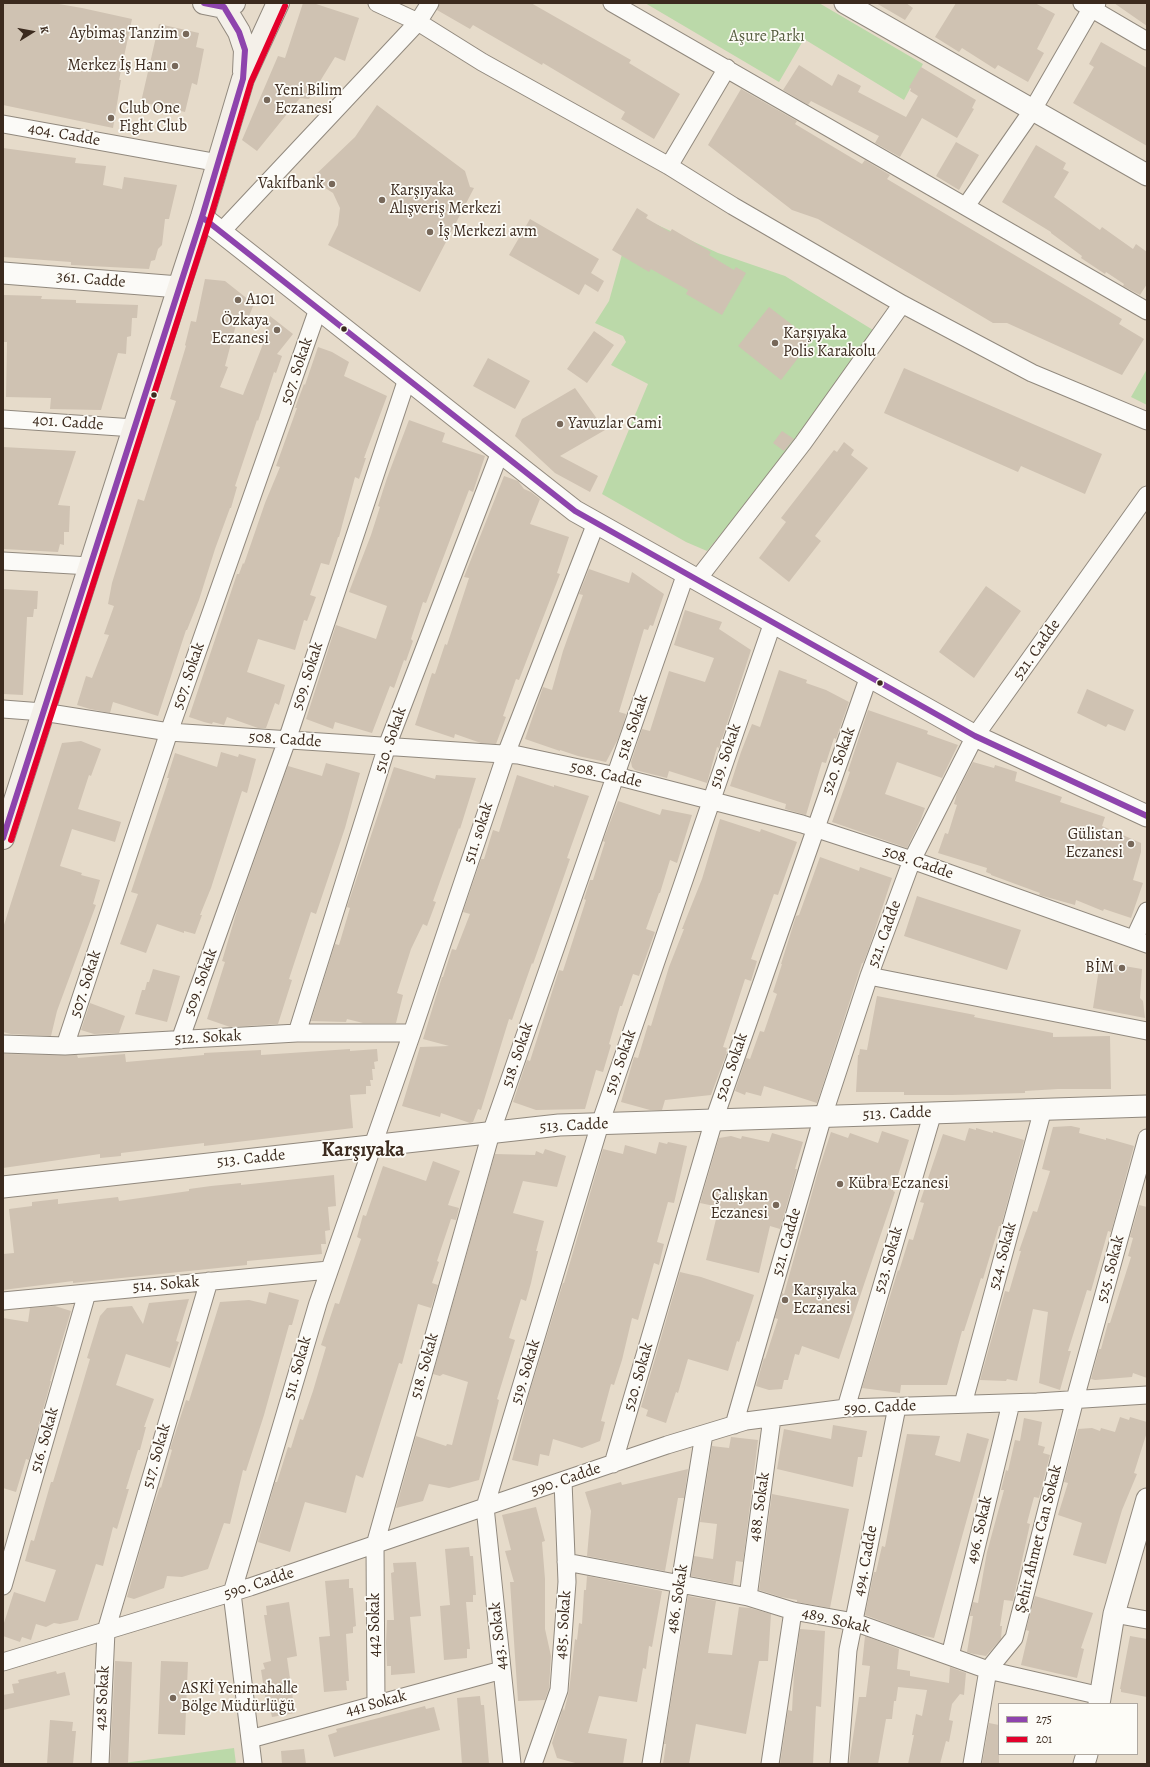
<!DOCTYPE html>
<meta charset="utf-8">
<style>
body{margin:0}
#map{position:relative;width:1150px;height:1767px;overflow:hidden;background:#e6dbca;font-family:Alegreya,serif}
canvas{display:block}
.frame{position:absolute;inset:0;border:4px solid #3b2a1e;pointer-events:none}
.legend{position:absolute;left:998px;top:1703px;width:140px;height:52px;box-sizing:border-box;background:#fdfcf7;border:1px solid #afa8a0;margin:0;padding:5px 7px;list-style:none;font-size:12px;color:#3b2a1e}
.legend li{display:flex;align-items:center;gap:8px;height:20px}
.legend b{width:20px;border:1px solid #afa8a0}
.north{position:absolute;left:12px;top:12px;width:40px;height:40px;-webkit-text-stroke:3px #fdfcf7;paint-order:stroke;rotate:79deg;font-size:11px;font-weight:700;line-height:16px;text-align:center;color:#3b2a1e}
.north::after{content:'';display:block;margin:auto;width:14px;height:18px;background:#3b2a1e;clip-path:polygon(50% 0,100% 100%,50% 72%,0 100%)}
</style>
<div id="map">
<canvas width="1150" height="1767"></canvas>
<div class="frame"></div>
<ul class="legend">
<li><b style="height:5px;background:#8e44ad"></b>275</li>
<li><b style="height:5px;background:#e4002b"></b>201</li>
</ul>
<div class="north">K</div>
</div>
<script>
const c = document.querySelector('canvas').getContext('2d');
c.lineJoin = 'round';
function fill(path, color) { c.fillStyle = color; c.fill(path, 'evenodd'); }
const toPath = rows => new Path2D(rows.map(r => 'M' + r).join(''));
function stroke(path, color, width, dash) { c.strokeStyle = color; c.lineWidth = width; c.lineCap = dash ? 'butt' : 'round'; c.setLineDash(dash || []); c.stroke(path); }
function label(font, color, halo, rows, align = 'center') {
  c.font = font + ' Alegreya,serif'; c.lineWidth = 3.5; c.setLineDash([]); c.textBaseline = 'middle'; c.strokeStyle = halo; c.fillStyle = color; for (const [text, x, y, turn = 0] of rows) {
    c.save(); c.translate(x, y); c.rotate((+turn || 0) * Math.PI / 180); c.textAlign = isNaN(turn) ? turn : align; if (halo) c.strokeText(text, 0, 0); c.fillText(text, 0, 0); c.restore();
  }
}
const green = toPath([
 [645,3,819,3,923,64,904,100,804,39,779,82],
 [649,221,718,253,785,276,873,330,792,448,707,551,686,542,602,494,648,384,611,365,626,342,623,336,595,323,609,301,626,240],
 [1147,369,1147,405,1131,397],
 [234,1748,236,1764,124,1764,124,1763]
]);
const building = toPath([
 [3,3,53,3,82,8,132,19,119,80,121,80,113,128,3,105],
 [303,3,313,3,359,18,345,61,335,57,309,99,300,98,257,151,242,140,278,56,285,58],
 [440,3,531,3,631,60,629,63,680,94,654,139,621,119,625,112,543,63,542,65,473,25,470,29,437,10],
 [876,3,906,3,913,8,905,20],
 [956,3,1035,3,1055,14,1037,49,1044,53,1028,82,998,65,995,69,962,48,959,52,935,37],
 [1114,3,1147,3,1147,26],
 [159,24,199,33,196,47,204,49,197,85,192,83,185,112,141,102],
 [1101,42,1147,68,1147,146,1073,103,1094,67,1089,64],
 [799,65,832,86,838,74,861,86,858,92,906,117,918,96,910,91,911,89,909,87,921,67,976,100,972,108,974,109,957,138,922,118,900,157,875,143,879,136,811,101,808,105,783,90],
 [741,89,797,121,795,124,862,164,865,160,890,175,887,179,1122,319,1119,324,1144,339,1122,375,1007,323,993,323,818,219,792,210,708,145],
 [377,105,465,171,470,187,474,188,420,292,328,245,338,225,340,208,333,193,311,179,355,137],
 [956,142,979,155,959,190,936,176],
 [1036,145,1066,163,1063,169,1069,172,1054,197,1100,230,1102,227,1133,249,1136,244,1147,252,1147,284,1140,295,1123,286,1124,284,1106,272,1105,274,1081,258,1082,256,1051,233,1051,232,1002,202],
 [3,148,76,158,75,163,106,166,103,185,122,189,124,177,177,185,169,219,165,219,162,245,158,249,155,260,151,261,149,269,71,265,71,262,3,257],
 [637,208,648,215,646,218,670,232,672,229,711,252,709,255,734,270,736,267,746,273,722,315,686,294,688,290,651,269,649,272,612,250],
 [530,219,599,259,591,273,604,281,598,292,585,284,579,295,509,255],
 [205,279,225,281,254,304,245,326,237,321,225,366,228,367,220,387,243,395,265,339,263,338,270,316,293,334,277,354,282,356,276,373,274,372,258,421,257,420,235,486,237,487,231,508,230,508,215,549,199,600,187,630,186,630,158,716,113,702,110,713,90,709,77,705,86,676,92,678,109,635,104,634,114,606,108,604,112,583,138,499,144,501,176,401,170,399,186,346,185,345,191,321,196,322],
 [4,295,42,296,41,299,76,300,76,303,138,305,137,318,132,318,131,336,127,337,126,354,118,353,101,410,50,409,51,398,6,397,7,342,3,342],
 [769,307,812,340,781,380,738,346],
 [594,331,614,345,587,383,567,369],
 [318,347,332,352,349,362,344,376,387,396,364,458,366,458,359,479,355,477,339,537,338,537,329,565,321,563,310,595,316,597,307,621,304,620,295,650,258,639,247,672,285,685,279,705,275,703,266,728,258,728,227,717,224,725,213,722,212,724,204,722,189,717,237,574,239,574,243,563,244,564,265,503,280,467,276,466,297,408,295,408,304,384,305,385],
 [488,358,530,381,515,409,473,386],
 [904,368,1102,454,1085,494,1021,466,1018,472,884,413],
 [575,388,605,430,560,456,598,476,590,492,555,473,515,436,522,419],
 [409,420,445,433,442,442,485,456,473,492,469,490,426,603,423,602,411,639,413,641,406,661,404,660,394,688,390,686,372,733,335,722,333,729,306,719,336,625,376,639,387,606,349,592,371,535,380,507,378,506,387,478],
 [782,431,794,439,784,451,773,443],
 [844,442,854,450,851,455,868,468,815,536,821,541,789,582,759,558,786,522,781,518,834,450,837,452],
 [3,447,76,451,58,505,70,506,69,532,64,532,64,545,60,544,58,552,3,549],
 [504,476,518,481,524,489,531,492,540,499,530,524,569,537,557,573,560,574,519,680,516,679,503,716,506,717,496,744,481,743,455,734,454,738,415,725,432,673,435,674,445,644,447,645,469,578,464,577],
 [589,569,629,583,632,572,664,594,653,626,650,625,648,630,644,629,619,712,626,714,624,722,618,739,606,762,578,756,560,750,560,751,525,739,543,687,552,690,563,651,583,595,579,594],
 [986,586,1021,611,974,678,939,652],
 [3,589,38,591,37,609,34,609,33,617,27,617,23,695,3,694],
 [685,610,722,622,719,629,751,650,719,748,717,747,707,783,669,771,667,778,635,770,632,767,631,762,642,729,650,731,669,671,705,682,714,658,674,645],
 [779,670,807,680,806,683,826,690,849,702,836,739,834,738,826,763,822,762,806,815,785,809,786,804,730,786,741,752,752,724,760,727],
 [1087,689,1134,710,1125,731,1108,724,1106,727,1077,713],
 [868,710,928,731,927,734,958,745,942,778,897,762,885,794,925,808,921,819,907,848,832,822,850,772,848,771],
 [81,741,101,749,91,776,89,775,78,809,121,822,115,842,72,829,60,866,82,873,81,875,100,880,93,904,96,905,57,1011,51,1036,11,1034,3,1032,3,928,62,743],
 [221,752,238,757,239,754,256,759,247,793,242,791,211,888,200,915,202,915,195,934,184,931,184,933,157,924,146,953,120,944,138,894,131,892,169,778,167,778,175,753,217,767],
 [973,762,994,768,995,765,1017,772,1015,781,1062,797,1060,802,1105,817,1102,826,1141,843,1141,852,1133,880,1143,883,1131,918,1104,909,1103,911,1076,900,1075,905,1039,895,1040,893,991,875,991,874,986,872,987,868,938,853,945,833,948,834,957,805,954,804,957,793],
 [326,763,360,773,345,828,316,914,311,912,289,979,292,980,278,1024,230,1027,207,1019,225,962,222,961,239,904,288,766,322,776],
 [394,767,435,779,436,775,476,778,460,829,459,828,433,901,436,902,427,926,423,924,411,949,397,993,403,995,396,1023,363,1023,347,1019,346,1022,311,1021,335,944,339,945,350,908,347,907],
 [517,775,554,787,554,785,589,796,567,858,570,859,533,964,532,963,512,1020,509,1019,481,1110,478,1109,473,1122,470,1123,441,1113,440,1117,402,1106,420,1047,449,1046,423,1039,442,977,443,977,452,949,456,950,470,914,463,912,481,859,484,859,493,830,499,832],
 [618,801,660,815,662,809,692,815,677,863,670,860,660,893,659,893,646,929,655,932,639,976,633,974,622,1006,620,1006,609,1044,611,1045,603,1072,596,1070,585,1109,536,1110,513,1102,527,1060,530,1061,559,970,563,971,586,900,584,899,590,880,593,880,605,842,603,841],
 [720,819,760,832,761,829,797,842,778,895,774,894,751,959,757,961,751,981,745,979,723,1047,727,1048,726,1051,727,1052,711,1095,665,1100,662,1110,650,1110,621,1102,634,1057,638,1058,648,1025,651,1026,669,967,684,929,682,929,702,879],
 [820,857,859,871,860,867,892,878,869,948,863,963,862,963,817,1103,764,1086,761,1096,746,1092,745,1095,735,1091,746,1058,750,1059,760,1031,764,1032,777,994,773,992,782,964,781,964,796,916,799,915],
 [917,896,1021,930,1007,970,904,936],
 [1100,962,1142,969,1140,998,1143,1001,1145,1018,1093,1008],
 [153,969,180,976,167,1022,135,1014,142,990,145,990,147,982,149,982],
 [877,996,975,1015,974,1017,1053,1033,1053,1037,1110,1036,1111,1089,1058,1089,1025,1091,1025,1093,952,1095,904,1095,904,1092,856,1092,858,1055,859,1055,860,1049,867,1050],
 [90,1003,125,1016,119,1033,94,1034,81,1030],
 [350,1049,350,1051,377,1049,378,1061,374,1062,375,1069,372,1069,373,1080,370,1080,371,1086,366,1086,366,1094,350,1095,353,1128,204,1146,204,1143,121,1153,121,1156,100,1158,100,1154,3,1168,3,1058,4,1054,77,1055,78,1058,125,1054,126,1062,204,1055,204,1053,261,1050,261,1055],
 [1071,1126,1080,1128,1079,1133,1106,1140,1106,1138,1134,1146,1111,1232,1108,1231,1091,1291,1087,1290,1068,1351,1071,1351,1060,1390,1039,1383,1048,1312,1033,1309,1017,1381,1007,1379,1006,1381,980,1380,1005,1291,1009,1292,1021,1251,1019,1251,1033,1211,1037,1212,1050,1171,1042,1169,1053,1127],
 [969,1128,976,1130,976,1128,993,1133,993,1131,1024,1140,1001,1226,999,1226,983,1279,981,1278,964,1331,962,1331,947,1385,901,1385,900,1393,862,1388,898,1270,899,1271,909,1239,913,1240,924,1203,920,1202,943,1134,965,1141],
 [882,1131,909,1140,893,1191,895,1192,839,1359,802,1346,799,1355,795,1354,788,1380,784,1380,782,1389,769,1390,756,1386,764,1358,765,1359,778,1319,775,1318,782,1293,784,1294,817,1175,831,1132,848,1138,850,1133,878,1143],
 [772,1133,803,1142,795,1169,797,1169,780,1229,770,1226,759,1273,706,1260,719,1207,700,1203,719,1138,731,1136,741,1139,742,1136,769,1142],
 [659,1142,667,1144,668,1142,687,1146,674,1203,668,1202,657,1242,664,1244,659,1265,654,1263,638,1320,632,1318,622,1360,614,1385,611,1384,601,1421,605,1422,600,1441,582,1448,553,1439,549,1456,540,1454,538,1466,512,1460,529,1394,563,1283,564,1283,603,1149,623,1154,625,1145,656,1154],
 [545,1149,566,1156,557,1187,523,1181,513,1213,544,1221,536,1251,538,1251,531,1283,526,1301,521,1299,509,1338,515,1340,497,1399,499,1400,479,1480,449,1488,429,1484,423,1501,396,1508,416,1436,446,1446,447,1444,452,1445,468,1382,443,1374,440,1376,433,1374,495,1154,535,1155,536,1151,543,1154],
 [433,1161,460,1171,448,1205,459,1208,456,1220,451,1219,437,1261,439,1262,432,1283,438,1285,431,1308,418,1304,402,1364,399,1363,363,1478,356,1475,346,1513,305,1502,290,1552,258,1542,275,1482,277,1482,288,1447,291,1448,300,1419,303,1420,313,1391,326,1347,321,1345,335,1303,339,1304,361,1239,357,1237,363,1215,366,1216,383,1166,426,1181],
 [334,1175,336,1206,328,1207,330,1230,325,1231,326,1244,321,1244,322,1254,247,1261,247,1265,73,1283,73,1281,3,1290,3,1254,14,1253,9,1209,32,1206,32,1202,58,1199,58,1204,118,1197,119,1201,189,1191,189,1189,211,1186,241,1183,241,1185],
 [1139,1205,1147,1207,1147,1378,1133,1373,1132,1377,1095,1380,1091,1379,1099,1349,1101,1349,1108,1323,1110,1323,1131,1257,1128,1256,1133,1238,1130,1237],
 [680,1272,701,1277,754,1295,739,1342,737,1341,728,1371,688,1359,678,1393,676,1392,666,1423,646,1416,648,1410,641,1407],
 [269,1292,299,1300,292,1325,289,1325,264,1415,246,1471,243,1470,230,1524,224,1523,208,1569,182,1577,167,1576,164,1588,134,1599,127,1597,149,1519,160,1487,161,1488,172,1450,170,1449,186,1400,189,1401,220,1302,249,1300,266,1304],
 [189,1299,176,1341,179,1342,170,1368,126,1354,116,1385,154,1399,144,1427,146,1427,140,1450,138,1450,126,1489,129,1489,117,1529,113,1527,103,1566,96,1564,78,1620,60,1624,54,1623,46,1627,36,1624,31,1640,22,1637,20,1642,3,1636,3,1626,14,1592,45,1602,56,1570,25,1561,31,1540,34,1541,51,1482,53,1482,79,1396,90,1359,87,1358,100,1316,107,1308,132,1306,143,1324,149,1303],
 [55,1306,71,1311,50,1381,51,1381,29,1460,26,1459,16,1492,3,1488,3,1318,28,1322,30,1308],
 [1120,1417,1129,1420,1130,1417,1147,1422,1147,1432,1134,1473,1137,1474,1122,1510,1106,1564,1073,1555,1082,1523,1058,1515,1068,1483,1064,1482,1078,1429,1092,1428,1100,1431,1101,1428,1115,1432],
 [1024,1418,1042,1422,1038,1445,1045,1447,1043,1453,1050,1455,1039,1498,1034,1497,1027,1523,1030,1524,1013,1601,1004,1600,1000,1626,1002,1626,1001,1639,986,1656,974,1654,967,1652,973,1616,970,1616,971,1610,973,1602,978,1603,987,1552,1004,1490,1001,1490,1006,1470,1008,1471,1015,1440,1020,1441],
 [833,1425,867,1431,862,1457,858,1457,853,1487,777,1469,784,1429,831,1439],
 [967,1433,989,1439,934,1638,916,1634,865,1615,874,1572,876,1572,882,1546,885,1547,907,1434,940,1436,935,1455,960,1462],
 [731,1437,758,1440,743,1562,736,1561,733,1584,691,1576,694,1556,713,1559,717,1524,700,1522,712,1446,729,1448],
 [688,1469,684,1498,678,1498,665,1571,587,1556,591,1511,585,1492,621,1482,622,1485],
 [772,1494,849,1509,830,1608,797,1602,797,1600,781,1597,759,1590],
 [536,1507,545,1541,542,1542,545,1579,545,1629,551,1656,549,1688,545,1700,518,1701,510,1582,514,1582,505,1551,511,1550,502,1515],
 [469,1547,470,1556,473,1556,476,1595,473,1595,473,1602,466,1602,470,1649,467,1649,467,1658,444,1660,440,1606,450,1605,445,1549],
 [416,1562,421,1616,410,1617,415,1673,391,1675,391,1666,387,1666,386,1643,387,1620,394,1620,391,1573,394,1572,393,1563],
 [587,1576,662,1591,652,1647,649,1646,646,1669,643,1668,637,1702,599,1696,588,1733,627,1739,623,1764,579,1764,557,1758,552,1743,563,1708,564,1711,569,1691,575,1639,577,1640,579,1623,582,1624,584,1590,586,1590],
 [349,1579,349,1588,353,1588,356,1626,353,1627,353,1633,346,1634,349,1681,346,1681,347,1690,324,1692,319,1637,330,1636,325,1581],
 [688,1596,716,1601,708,1653,732,1655,739,1607,750,1608,771,1614,768,1661,759,1661,746,1734,696,1724,689,1764,663,1764,666,1744,664,1744],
 [1035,1596,1093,1613,1081,1648,1084,1649,1077,1678,1021,1665,1029,1631,1026,1630],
 [289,1602,297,1656,287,1658,295,1713,272,1717,270,1708,267,1708,261,1670,265,1669,263,1663,271,1661,264,1615,267,1615,266,1606],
 [800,1629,825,1631,821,1707,816,1706,813,1764,780,1764,788,1710,792,1711,794,1673],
 [865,1636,899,1649,897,1669,910,1671,910,1676,949,1683,950,1667,966,1673,964,1695,960,1694,952,1704,949,1720,953,1721,949,1742,946,1741,940,1764,908,1764,914,1735,912,1735,916,1714,922,1716,927,1690,898,1687,896,1701,894,1701,892,1719,886,1719,878,1764,849,1764,859,1697,866,1697,870,1666,862,1665],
 [1130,1636,1147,1639,1147,1697,1121,1692,1121,1689,1120,1689],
 [115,1661,132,1662,128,1764,110,1764],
 [161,1661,188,1662,185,1735,158,1734],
 [56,1671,57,1674,65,1672,70,1695,3,1710,3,1695,14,1693,12,1684,19,1683,18,1680],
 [480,1696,481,1705,484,1705,489,1764,462,1764,457,1698],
 [425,1706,426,1709,434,1707,440,1730,334,1757,328,1735,337,1732,336,1729],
 [50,1720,73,1722,72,1731,76,1731,73,1764,47,1764],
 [989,1723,999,1725,999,1764,982,1764],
 [304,1749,306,1764,282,1764,281,1751]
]);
const minor = toPath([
 [377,3,418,22,482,62,669,166,733,206,902,304,1032,373,1147,421],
 [612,3,1147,311],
 [1082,3,1147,41],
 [3,124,219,163],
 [669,166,727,68],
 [966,206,1032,111,1091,9,1097,3],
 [221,232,418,22,430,3],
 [3,419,134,428],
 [3,561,90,566],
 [697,580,803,443,902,304],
 [3,709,43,712,169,732,518,755,616,776,802,824,912,860,1147,944],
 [1134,939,1147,911],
 [869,976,1147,1031],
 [297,1033,387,746,500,452],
 [180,1040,287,740,407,379],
 [3,1044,65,1046,297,1033,412,1033],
 [65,1046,169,732,318,309],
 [3,1301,329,1270],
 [963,1404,1043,1109],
 [846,1408,933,1112],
 [734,1425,823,1116,869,976,912,860,975,736,1147,495],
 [613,1464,714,1120,869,676],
 [566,1562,748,1597,793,1611,854,1622,988,1670,1101,1696],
 [3,1586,87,1293],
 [748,1597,772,1418],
 [1114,1614,1147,1620],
 [950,1656,1011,1403],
 [3,1662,250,1587,667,1445,746,1421,846,1408,1037,1402,1147,1395],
 [376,1705,375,1545,491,1133,686,573],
 [250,1739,502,1670],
 [100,1764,106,1631,209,1281],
 [253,1764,232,1593,318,1303,412,1033,506,754,596,523],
 [512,1764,485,1507,600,1124,773,622],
 [533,1764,559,1690,567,1582,563,1481],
 [651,1764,704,1434],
 [770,1764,793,1611],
 [839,1764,848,1650,897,1407],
 [972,1764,988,1670,1014,1638,1075,1399,1147,1138]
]);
const tertiary = toPath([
 [845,3,1147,175],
 [202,217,575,511,975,736,1147,816],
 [3,273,179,287],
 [3,1187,559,1125,1147,1106],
 [1099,1704,1114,1614,1147,1499],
 [1084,1764,1087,1754]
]);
const secondary = toPath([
 [204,3,224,7,234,3],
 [224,7,239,32,245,50,244,72],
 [3,838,179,287,202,217,243,79,278,3]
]);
const bus1 = toPath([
 [202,217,575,511,975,736,1147,816],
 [3,838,202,217,243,79,245,50,239,32,224,7,204,3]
]);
const bus2 = toPath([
 [11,840,210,219,251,82,285,6]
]);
const markers = [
 [186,34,4,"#77685a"],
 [175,66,4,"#77685a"],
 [267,100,4,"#77685a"],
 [111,118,4,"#77685a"],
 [332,184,4,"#77685a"],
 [382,200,4,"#77685a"],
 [430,232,4,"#77685a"],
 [238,300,4,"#77685a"],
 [344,329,3.5,"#3b2a1e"],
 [277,330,4,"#77685a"],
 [775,343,4,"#77685a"],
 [154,395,3.5,"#3b2a1e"],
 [560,424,4,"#77685a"],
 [880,683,3.5,"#3b2a1e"],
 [1131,844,4,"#77685a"],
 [1122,968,4,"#77685a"],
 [840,1184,4,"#77685a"],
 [776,1205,4,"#77685a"],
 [785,1300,4,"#77685a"],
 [173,1698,4,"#77685a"]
];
const poiNames = [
 ["Aybimaş Tanzim",178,34,"right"],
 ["Merkez İş Hanı",167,66,"right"],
 ["Yeni Bilim",275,91],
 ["Eczanesi",275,109],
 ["Club One",119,109],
 ["Fight Club",119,127],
 ["Vakıfbank",324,184,"right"],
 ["Karşıyaka",390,191],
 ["Alışveriş Merkezi",390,209],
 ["İş Merkezi avm",438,232],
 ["A101",246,300],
 ["Özkaya",269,321,"right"],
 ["Eczanesi",269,339,"right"],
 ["Karşıyaka",783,334],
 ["Polis Karakolu",783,352],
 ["Yavuzlar Cami",568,424],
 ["Gülistan",1123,835,"right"],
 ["Eczanesi",1123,853,"right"],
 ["BİM",1114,968,"right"],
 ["Kübra Eczanesi",848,1184],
 ["Çalışkan",768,1196,"right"],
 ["Eczanesi",768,1214,"right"],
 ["Karşıyaka",793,1291],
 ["Eczanesi",793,1309],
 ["ASKİ Yenimahalle",181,1689],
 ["Bölge Müdürlüğü",181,1707]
];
const parkNames = [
 ["Aşure Parkı",767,37]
];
const streetNames = [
 ["404. Cadde",64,135,10],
 ["361. Cadde",91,280,5],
 ["507. Sokak",297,371,-71],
 ["401. Cadde",68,423,4],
 ["521. Cadde",1037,650,-55],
 ["507. Sokak",189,676,-71],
 ["509. Sokak",308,676,-72],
 ["518. Sokak",633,727,-71],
 ["508. Cadde",285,740,4],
 ["510. Sokak",391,740,-71],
 ["519. Sokak",726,756,-71],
 ["520. Sokak",839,761,-70],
 ["508. Cadde",606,775,13],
 ["511. sokak",479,833,-72],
 ["508. Cadde",918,863,19],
 ["521. Cadde",885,934,-70],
 ["509. Sokak",201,982,-70],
 ["507. Sokak",86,984,-72],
 ["512. Sokak",208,1038,-3],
 ["518. Sokak",518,1055,-71],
 ["519. Sokak",621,1062,-71],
 ["520. Sokak",732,1067,-71],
 ["513. Cadde",897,1114,-2],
 ["513. Cadde",574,1126,-3],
 ["513. Cadde",251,1159,-6],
 ["521. Cadde",787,1242,-74],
 ["524. Sokak",1003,1256,-75],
 ["523. Sokak",889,1260,-74],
 ["525. Sokak",1111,1269,-75],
 ["514. Sokak",166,1285,-5],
 ["518. Sokak",425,1366,-74],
 ["511. Sokak",298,1368,-74],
 ["519. Sokak",526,1372,-73],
 ["520. Sokak",639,1377,-74],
 ["590. Cadde",880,1408,-3],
 ["516. Sokak",45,1440,-74],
 ["517. Sokak",157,1456,-74],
 ["590. Cadde",566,1480,-19],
 ["488. Sokak",760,1507,-82],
 ["496. Sokak",980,1530,-77],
 ["Şehit Ahmet Can Sokak",1039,1539,-76],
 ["494. Cadde",866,1561,-79],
 ["590. Cadde",259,1584,-18],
 ["486. Sokak",678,1599,-81],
 ["489. Sokak",836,1621,13],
 ["442 Sokak",375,1625,-90],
 ["485. Sokak",564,1625,-86],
 ["443. Sokak",499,1636,-96],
 ["428 Sokak",103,1698,-87],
 ["441 Sokak",376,1704,-15]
];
const districtNames = [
 ["Karşıyaka",363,1151]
];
fill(green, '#bbd9a9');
fill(building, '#cfc2b2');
stroke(minor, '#91897e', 19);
stroke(tertiary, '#91897e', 23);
stroke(secondary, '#91897e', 24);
stroke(minor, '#fbfaf7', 17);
stroke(tertiary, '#fbfaf7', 21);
stroke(secondary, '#f4f0e9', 22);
stroke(bus1, '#8e44ad', 6);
stroke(bus2, '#e4002b', 6);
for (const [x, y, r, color] of markers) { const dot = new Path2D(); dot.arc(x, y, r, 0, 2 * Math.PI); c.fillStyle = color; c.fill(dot); stroke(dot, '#fdfcf7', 1.5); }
label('16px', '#3b2a1e', '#fdfcf7', poiNames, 'left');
label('16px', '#575e40', '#fdfcf7', parkNames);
label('16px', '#3b2a1e', '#fdfcf7', streetNames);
label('bold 20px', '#3b2a1e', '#fdfcf7', districtNames);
</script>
